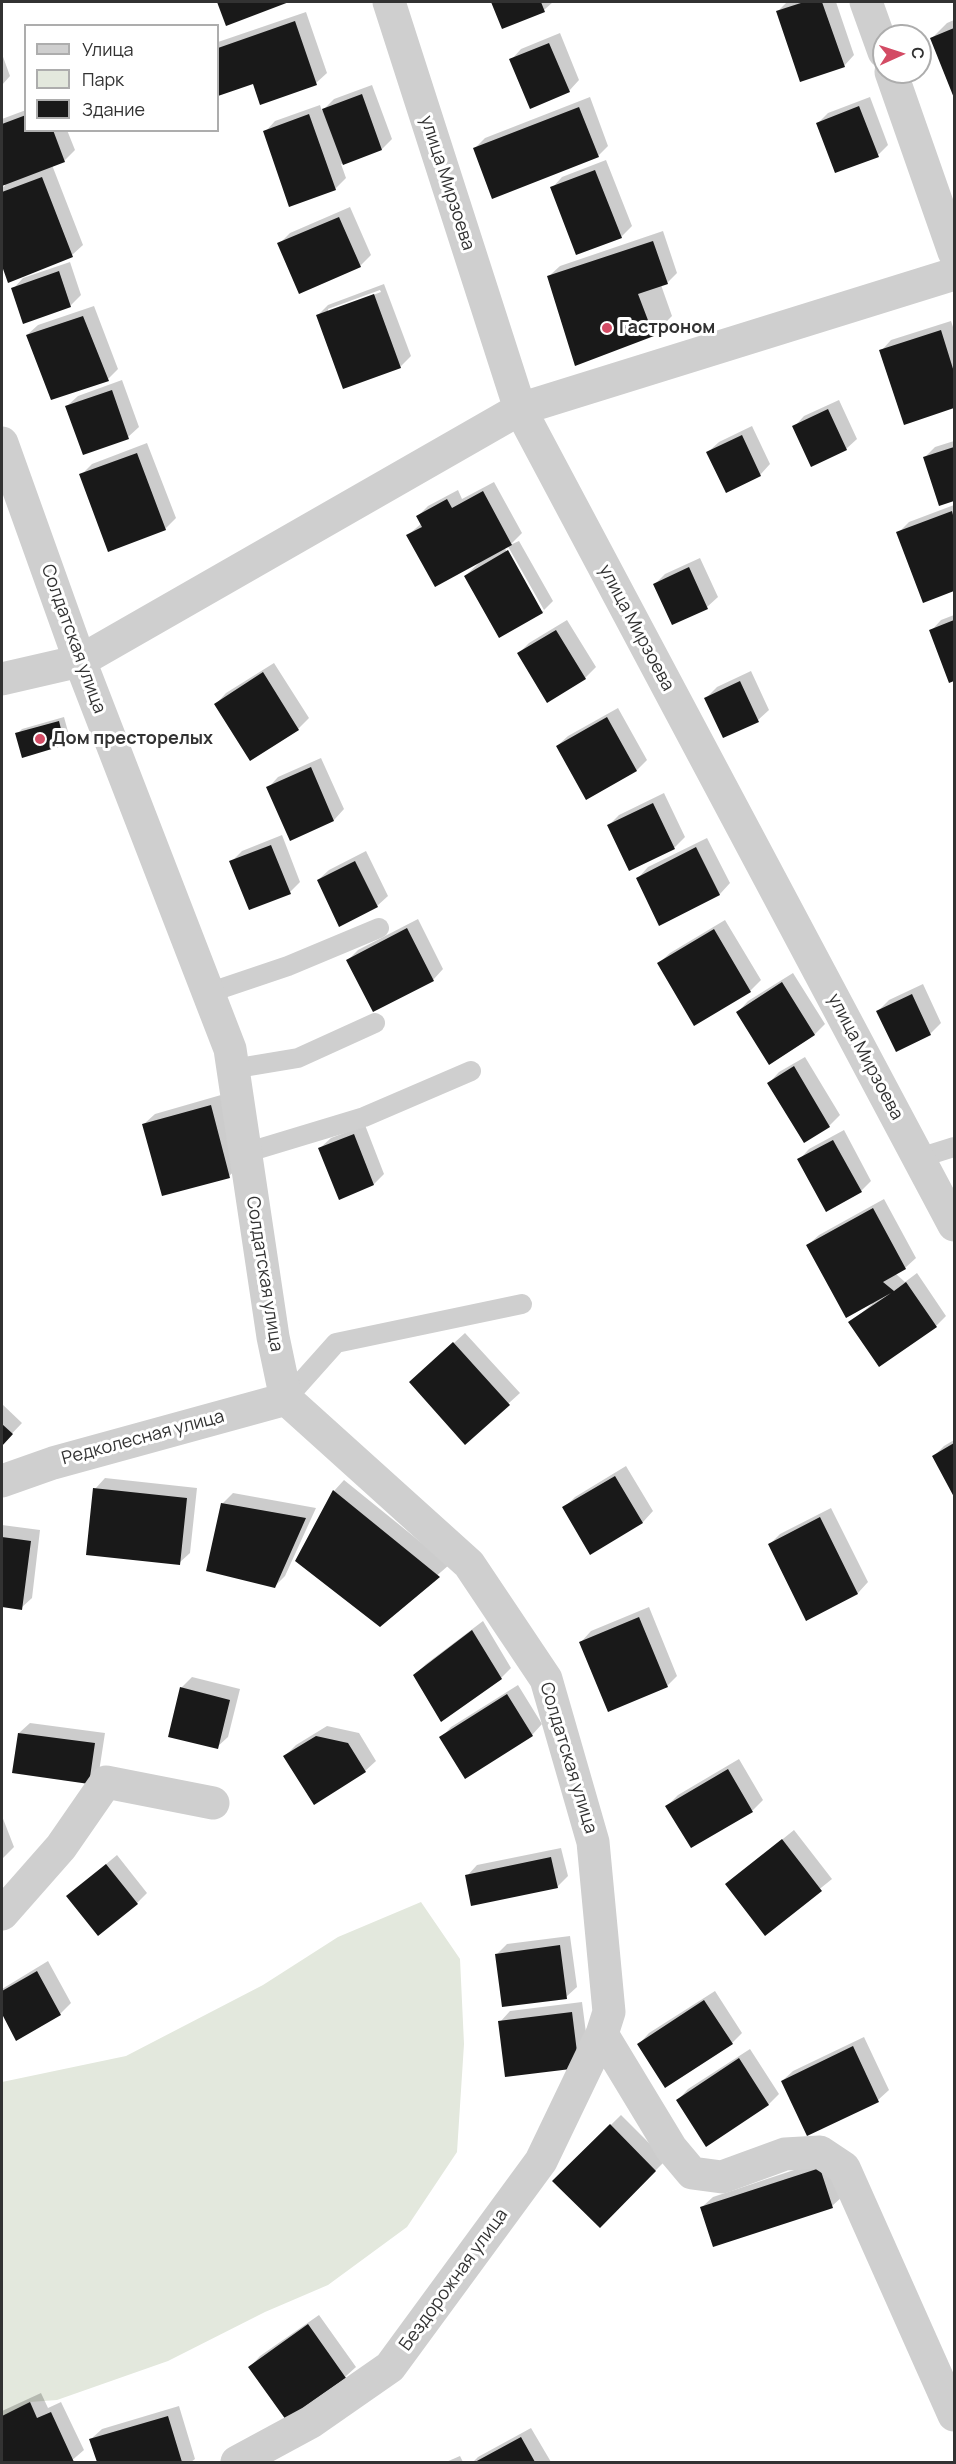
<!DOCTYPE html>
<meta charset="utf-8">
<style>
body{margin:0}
#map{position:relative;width:956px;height:2464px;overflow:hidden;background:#fff;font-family:Manrope,sans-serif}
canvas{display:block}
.frame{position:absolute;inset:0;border:3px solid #323232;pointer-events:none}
.legend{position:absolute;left:24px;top:24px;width:195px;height:108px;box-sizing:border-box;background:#fff;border:2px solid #adadad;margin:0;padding:8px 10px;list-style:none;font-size:18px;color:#323232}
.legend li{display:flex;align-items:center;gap:12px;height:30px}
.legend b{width:30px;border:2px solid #adadad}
.north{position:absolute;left:872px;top:24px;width:60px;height:60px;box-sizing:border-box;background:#fff;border:2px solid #adadad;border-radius:50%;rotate:87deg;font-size:16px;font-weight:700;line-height:24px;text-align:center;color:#323232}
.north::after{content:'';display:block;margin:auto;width:21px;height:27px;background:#d34b64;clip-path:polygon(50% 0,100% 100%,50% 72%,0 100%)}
</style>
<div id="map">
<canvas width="956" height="2464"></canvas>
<div class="frame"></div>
<ul class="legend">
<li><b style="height:8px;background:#cfcfcf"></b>Улица</li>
<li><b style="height:16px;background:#e3e8dd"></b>Парк</li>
<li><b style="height:16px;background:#191919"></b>Здание</li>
</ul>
<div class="north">С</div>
</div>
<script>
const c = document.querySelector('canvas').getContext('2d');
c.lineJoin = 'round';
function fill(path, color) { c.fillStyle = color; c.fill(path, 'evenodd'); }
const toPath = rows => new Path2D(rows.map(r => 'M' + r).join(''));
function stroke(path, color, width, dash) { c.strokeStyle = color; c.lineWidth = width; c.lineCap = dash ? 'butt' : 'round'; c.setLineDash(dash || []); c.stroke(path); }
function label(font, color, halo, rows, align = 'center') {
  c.font = font + ' Manrope,sans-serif'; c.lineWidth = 6; c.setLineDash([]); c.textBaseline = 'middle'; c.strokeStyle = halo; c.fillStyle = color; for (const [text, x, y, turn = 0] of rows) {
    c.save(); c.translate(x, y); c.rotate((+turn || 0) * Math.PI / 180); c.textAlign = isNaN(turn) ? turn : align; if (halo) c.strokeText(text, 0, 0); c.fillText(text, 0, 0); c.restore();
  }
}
const green = toPath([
 [421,1902,460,1959,464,2044,457,2152,407,2227,328,2285,265,2312,168,2361,57,2400,30,2402,2,2418,2,2082,126,2056,263,1985,338,1937]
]);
const shadow = toPath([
 [218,2,285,2,227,24],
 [492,2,553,2,544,10,503,27],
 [787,2,836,2,854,55,844,66,777,12],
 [306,12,327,73,316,83,254,82,218,94,218,42],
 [954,20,954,94,932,38,947,23],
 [560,33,579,80,569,91,511,60,521,49],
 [2,54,10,76,2,85],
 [372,85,392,139,382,149,341,164,346,178,335,189,265,132,275,121,320,105,322,111,334,99],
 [590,97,608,146,598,156,474,149,485,138],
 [870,97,888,145,878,155,818,123,828,113],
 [26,110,26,130,67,130,75,150,64,161,52,165,83,245,72,255,9,281,2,262,2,187,5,186,4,183,2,184,2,119],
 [606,160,632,226,621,237,552,188,562,177],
 [350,207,371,255,360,266,279,244,290,233],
 [663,231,677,273,667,283,661,285,672,316,653,335,549,276,560,266],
 [70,262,81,295,70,306,13,289,23,278],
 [384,284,411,356,400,367,318,315,328,305],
 [380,290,381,292,328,312,328,309],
 [94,306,118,369,108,379,27,335,38,325],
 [951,321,954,330,954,406,905,423,881,351,891,340],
 [122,380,139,427,128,437,84,453,67,406,78,396],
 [839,400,857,439,846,449,794,427,804,416],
 [752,426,770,464,760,475,708,452,719,442],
 [954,441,954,499,940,504,925,457,935,447],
 [147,443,176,518,165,529,81,475,92,464],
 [494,482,522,533,510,545,519,541,553,601,544,610,506,543,503,545,540,611,544,611,499,636,465,576,480,562,408,535,422,523,418,516,428,506,458,490,462,499],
 [954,505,954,589,924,601,898,533,909,522],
 [700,558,718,597,707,607,655,584,665,574],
 [954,615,954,680,950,681,931,631,941,620],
 [567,620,596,667,585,678,547,700,519,653,529,643],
 [274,663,309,718,298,729,216,704,226,693],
 [751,671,769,710,758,720,706,698,717,687],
 [618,708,647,760,637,770,586,798,557,746,568,736],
 [64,717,70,739,65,744,23,756,17,734,22,729],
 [321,758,344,809,334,820,290,839,268,788,278,777],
 [664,793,685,837,675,847,630,869,609,825,619,815],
 [282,835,300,882,290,892,231,862,242,851],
 [707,838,730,883,720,894,660,924,638,878,648,867],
 [366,851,388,896,377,906,318,880,329,870],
 [418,919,443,969,433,980,348,960,358,950],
 [725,920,761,980,750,991,659,963,670,953],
 [793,973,825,1024,815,1034,770,1063,738,1012,748,1001],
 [923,984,941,1023,930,1034,878,1011,889,1000],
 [805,1057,840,1115,829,1126,769,1083,779,1072],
 [221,1095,240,1166,229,1176,144,1124,155,1114],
 [365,1125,384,1174,374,1184,340,1198,320,1148,331,1138],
 [844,1130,871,1181,861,1191,799,1160,809,1149],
 [884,1199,916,1258,905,1268,896,1274,905,1282,917,1273,946,1316,936,1326,850,1323,872,1304,808,1245,819,1235],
 [465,1333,520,1393,465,1443,422,1372],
 [2,1404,22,1423,2,1444],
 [954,1440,954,1494,934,1456,944,1446],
 [626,1466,653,1511,643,1522,591,1552,564,1508,575,1497],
 [105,1478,197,1488,190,1553,179,1563,95,1489],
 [344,1480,449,1565,380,1625,297,1561,334,1491],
 [233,1493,316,1508,285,1576,274,1587,222,1504],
 [831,1508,868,1582,858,1593,806,1619,769,1545,780,1534],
 [2,1525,40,1530,32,1598,21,1608,2,1606],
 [649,1607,677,1676,667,1686,581,1642,591,1631],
 [483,1621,511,1668,501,1678,415,1675,426,1664],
 [192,1677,240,1689,228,1737,217,1747,181,1688],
 [518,1685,542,1724,532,1735,441,1738,451,1727],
 [30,1723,105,1733,99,1772,89,1782,19,1733],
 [327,1726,359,1733,376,1761,365,1771,285,1756,296,1745],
 [739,1759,763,1800,753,1810,691,1846,667,1806,678,1795],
 [2,1816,14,1847,2,1859],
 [794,1830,832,1879,765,1933,727,1884],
 [561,1848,568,1876,557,1887,467,1876,477,1865],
 [117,1855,147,1893,137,1903,68,1896],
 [570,1936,577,1987,566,1997,496,1955,507,1944],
 [48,1961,71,2003,60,2014,17,2039,2,2011,2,1989],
 [715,1991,742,2033,732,2043,639,2044,649,2033],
 [582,2002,589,2056,500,2022,510,2011],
 [864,2037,889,2090,878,2100,808,2134,782,2081,793,2071],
 [750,2049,779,2094,769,2104,707,2145,678,2100,688,2089],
 [621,2115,666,2160,600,2226,554,2181],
 [830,2158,843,2196,832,2206,702,2207,713,2197],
 [319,2315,356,2367,345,2377,250,2367,260,2356],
 [41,2393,48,2408,61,2402,84,2450,70,2462,2,2462,2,2411],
 [179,2406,195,2459,191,2462,98,2462,91,2439,102,2429],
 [531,2428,551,2462,473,2462,478,2457],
 [460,2456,463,2462,446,2462]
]);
const building = toPath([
 [217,2,289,2,226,26],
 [491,2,541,2,545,12,502,29],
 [804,2,822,2,845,67,800,82,776,11],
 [295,21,317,85,260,105,253,84,218,96,218,48],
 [954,28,954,98,930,38],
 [549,43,570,92,530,109,509,59],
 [362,94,382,150,343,165,322,109],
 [859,106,879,157,835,173,816,123],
 [579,107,599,157,492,199,473,148],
 [309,114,336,190,289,207,263,131],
 [26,115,26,130,53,130,65,162,2,186,2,124],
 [595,170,622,238,576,255,550,187],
 [42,177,73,257,8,283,2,266,2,192],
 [339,217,361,267,299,294,277,243],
 [653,241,668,284,638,294,654,336,575,366,547,276],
 [59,271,71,307,23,324,11,288],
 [374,294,401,368,343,389,316,315],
 [83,316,109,381,51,400,26,335],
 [941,330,954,372,954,408,904,425,879,350],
 [112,390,129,439,83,455,65,406],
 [828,409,847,450,811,467,792,426],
 [742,435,761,476,726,493,706,452],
 [954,447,954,501,939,506,923,457],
 [137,453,166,530,108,552,79,474],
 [483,491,512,545,435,587,406,535,422,527,416,516,447,499,452,508],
 [952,511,954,519,954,591,923,603,896,532],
 [508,550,543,613,499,638,464,576],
 [689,567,708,609,672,625,653,584],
 [954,620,954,681,949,683,929,630],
 [556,630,586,679,547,703,517,653],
 [263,672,299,730,250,761,214,704],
 [740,681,759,722,723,738,704,698],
 [607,717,637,771,586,800,556,746],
 [59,721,65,745,22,758,15,733],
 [311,767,334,821,290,841,266,787],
 [653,803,675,849,629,871,607,825],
 [271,845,291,894,249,910,229,861],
 [696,847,720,895,659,926,636,878],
 [355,861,378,907,339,927,317,880],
 [407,928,434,981,373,1012,346,960],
 [714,929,751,992,694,1026,657,963],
 [782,982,815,1035,769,1065,736,1012],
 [912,994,931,1035,896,1052,876,1011],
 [794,1066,830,1127,804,1143,767,1083],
 [211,1105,230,1178,162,1196,142,1124],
 [354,1134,374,1185,339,1200,318,1148],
 [833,1140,862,1192,826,1212,797,1159],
 [873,1208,906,1269,883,1282,894,1291,906,1282,937,1327,879,1367,848,1322,891,1293,846,1318,806,1245],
 [453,1342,510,1405,465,1445,409,1382],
 [2,1424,13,1434,2,1446],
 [954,1443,954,1497,932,1456],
 [615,1476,643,1523,590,1555,562,1507],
 [93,1488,187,1498,180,1565,86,1555],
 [333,1490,440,1577,380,1627,295,1561],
 [221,1503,306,1518,275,1588,206,1571],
 [820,1517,858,1594,806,1621,768,1544],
 [2,1537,31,1541,22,1610,2,1607],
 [639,1617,668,1687,608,1712,579,1642],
 [472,1630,502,1679,441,1722,413,1675],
 [180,1687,230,1700,218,1749,168,1737],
 [507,1694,533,1736,465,1779,439,1737],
 [18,1733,95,1743,89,1784,12,1773],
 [316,1736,348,1743,366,1772,314,1805,283,1756],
 [728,1769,753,1812,691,1848,665,1806],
 [782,1839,822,1891,765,1936,725,1884],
 [551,1857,558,1888,471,1906,465,1875],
 [106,1864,138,1904,98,1936,66,1896],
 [560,1945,567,1999,502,2007,495,1954],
 [37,1971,61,2015,16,2041,2,2014,2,1991],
 [704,2000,733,2044,665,2088,637,2044],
 [572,2012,579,2068,505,2077,498,2021],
 [853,2046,879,2102,807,2136,781,2081],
 [739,2058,769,2105,706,2147,676,2100],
 [610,2124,656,2171,600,2228,552,2181],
 [820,2168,833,2208,713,2247,700,2207],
 [308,2324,346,2378,286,2420,248,2367],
 [30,2402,37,2418,51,2412,74,2462,2,2462,2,2416],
 [168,2416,182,2462,97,2462,89,2439],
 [521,2437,535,2462,475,2462]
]);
const service = toPath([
 [208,993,288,966,379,928],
 [232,1069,298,1058,375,1023],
 [245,1153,364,1117,471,1071],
 [919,1158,954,1147],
 [286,1399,336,1343,522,1304]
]);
const minor = toPath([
 [389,2,520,409,954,1225],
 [866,2,884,52],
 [891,72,954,252],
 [2,443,80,661,230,1049,273,1337,286,1399,469,1564,546,1679,593,1842,609,2012,602,2034,541,2161,390,2367,311,2422,237,2462],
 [2,679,80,661,520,409,954,274],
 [2,1481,53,1463,286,1399],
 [2,1914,61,1847,106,1782,213,1803],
 [602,2034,671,2148,692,2173,722,2177,785,2154,820,2152,844,2168,954,2415]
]);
const markers = [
 [607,328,6,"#d34b64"],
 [40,739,6,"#d34b64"]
];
const streetNames = [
 ["улица Мирзоева",447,183,72],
 ["улица Мирзоева",636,628,62],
 ["Солдатская улица",73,639,70],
 ["улица Мирзоева",865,1057,62],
 ["Солдатская улица",264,1274,81],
 ["Редколесная улица",143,1438,-15],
 ["Солдатская улица",568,1758,73],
 ["Бездорожная улица",454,2280,-54]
];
const poiNames = [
 ["Гастроном",619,328],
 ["Дом престорелых",52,739]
];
fill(green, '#e3e8dd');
fill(shadow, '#0003');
fill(building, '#191919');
stroke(service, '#cfcfcf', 20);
stroke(minor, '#cfcfcf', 33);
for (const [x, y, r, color] of markers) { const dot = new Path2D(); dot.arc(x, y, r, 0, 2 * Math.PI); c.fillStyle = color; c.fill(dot); stroke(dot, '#fff', 2); }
label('18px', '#323232', '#fff', streetNames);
label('bold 18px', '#323232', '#fff', poiNames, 'left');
</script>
